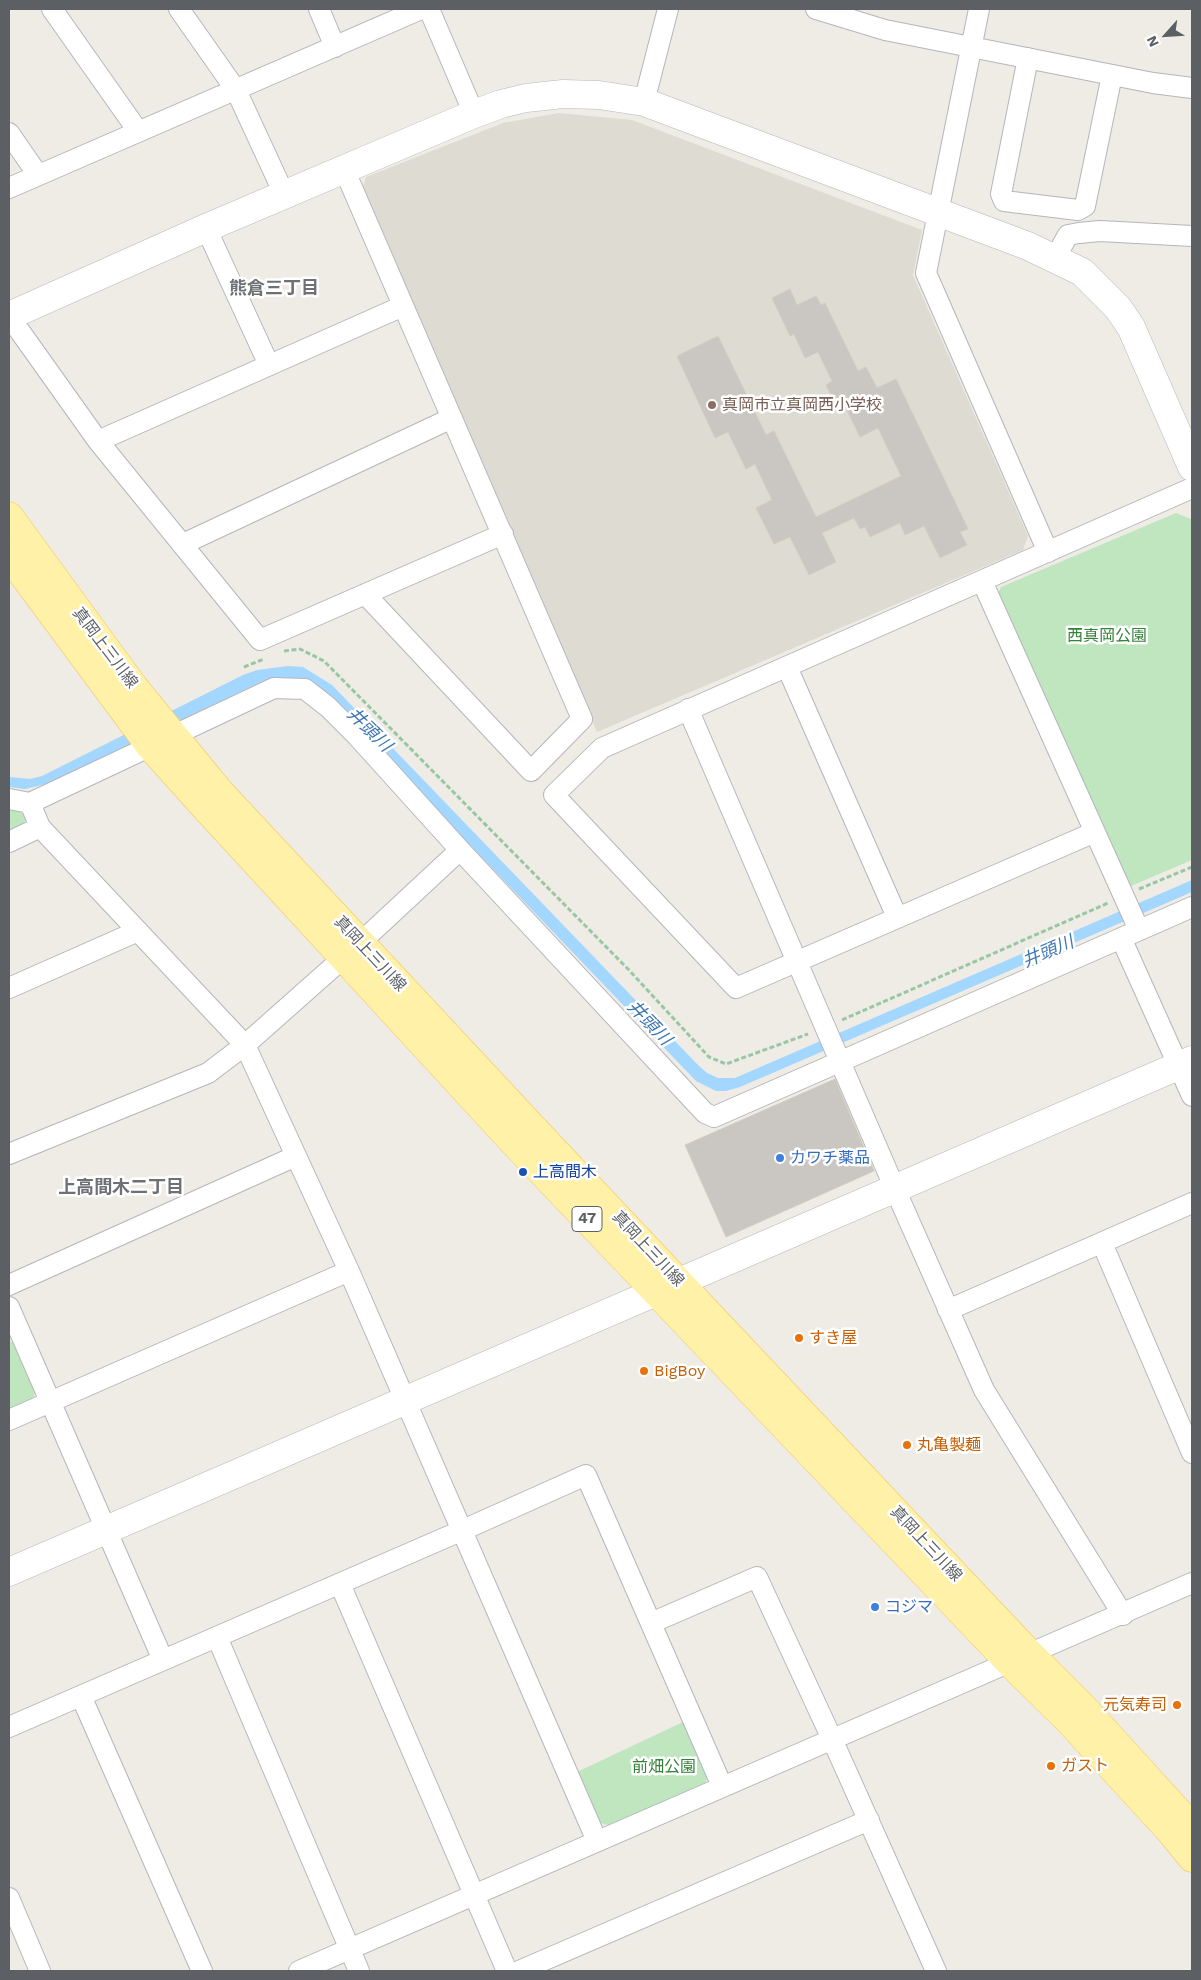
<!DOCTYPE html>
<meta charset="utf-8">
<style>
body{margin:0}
#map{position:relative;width:1201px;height:1980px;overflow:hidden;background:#eeece4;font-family:"Work Sans",sans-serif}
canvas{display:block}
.frame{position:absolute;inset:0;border:10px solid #5c5f64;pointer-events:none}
.north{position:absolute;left:1141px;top:10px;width:50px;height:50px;-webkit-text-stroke:4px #fff;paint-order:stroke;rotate:244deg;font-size:14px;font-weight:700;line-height:20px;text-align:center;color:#5c5f64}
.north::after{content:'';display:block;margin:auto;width:18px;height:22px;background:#5c5f64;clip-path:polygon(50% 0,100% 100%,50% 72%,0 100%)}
</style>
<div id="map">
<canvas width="1201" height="1980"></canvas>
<div class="frame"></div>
<div class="north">N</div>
</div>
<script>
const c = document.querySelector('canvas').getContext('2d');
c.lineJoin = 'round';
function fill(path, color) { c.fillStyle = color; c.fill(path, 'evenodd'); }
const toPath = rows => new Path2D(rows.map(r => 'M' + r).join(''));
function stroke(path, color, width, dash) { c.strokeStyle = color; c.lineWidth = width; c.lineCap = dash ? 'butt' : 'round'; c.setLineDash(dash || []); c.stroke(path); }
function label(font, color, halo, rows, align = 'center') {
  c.font = font + ' "Work Sans","Noto Sans JP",sans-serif'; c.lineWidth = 5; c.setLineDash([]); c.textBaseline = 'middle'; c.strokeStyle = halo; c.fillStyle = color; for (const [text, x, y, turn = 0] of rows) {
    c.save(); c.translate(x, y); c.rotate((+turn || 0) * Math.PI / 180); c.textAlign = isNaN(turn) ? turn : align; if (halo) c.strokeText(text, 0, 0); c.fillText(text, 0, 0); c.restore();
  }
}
const education = toPath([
 [559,113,632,120,922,230,913,275,1028,536,1023,550,597,732,361,193,366,177,503,123]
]);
const green = toPath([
 [1176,513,1191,519,1192,522,1192,860,1124,889,996,597,1001,587],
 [9,807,28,816,19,830,9,834],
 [17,1339,37,1389,31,1402,9,1412,9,1343],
 [685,1721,709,1774,705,1783,612,1826,600,1823,577,1772]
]);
const water = toPath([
 [288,666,303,667,332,685,698,1065,707,1073,718,1078,735,1078,1192,880,1192,892,740,1087,726,1091,716,1091,696,1081,324,693,276,679,263,681,46,784,25,789,9,787,9,777,30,779,42,776,243,675,257,670]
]);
const building = toPath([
 [790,289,797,305,816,296,821,305,825,303,858,371,866,367,877,388,896,379,968,529,960,532,967,545,940,558,924,526,905,535,900,523,870,537,865,527,860,529,854,518,822,533,836,562,809,575,790,537,774,544,756,508,772,500,755,464,746,469,728,432,715,438,677,356,718,336,766,435,774,431,816,517,901,476,878,428,860,437,840,396,833,400,826,385,832,381,818,352,805,358,794,334,790,336,772,298,790,289],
 [835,1079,874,1171,726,1237,685,1145,835,1079]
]);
const path = toPath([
 [284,651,300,649,324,661,628,969,709,1057,726,1064,808,1034],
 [244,667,264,659],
 [1139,889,1192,867],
 [842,1020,1108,903]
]);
const street = toPath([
 [52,9,138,131],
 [179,9,236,90,284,194],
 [319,9,335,47],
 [429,9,474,114],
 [816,9,885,30,1153,83,1192,88],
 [979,9,926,273,1048,552],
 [1028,58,1001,194,1004,201,1078,210,1085,206,1112,75],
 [644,102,668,9],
 [9,133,38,175],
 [344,169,582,719,531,771,365,594],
 [9,188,421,9],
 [206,228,269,365],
 [1055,258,1068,235,1079,233,1100,231,1192,236],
 [9,316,98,441,260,640,503,534],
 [98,441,403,306],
 [183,544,452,418],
 [982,581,1139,930],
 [787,667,897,917],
 [688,709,895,1189,984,1390,1123,1615],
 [9,799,30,803,274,688,305,689,328,707,357,736,460,850,705,1113,714,1117,1192,907],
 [30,803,40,827,245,1045,349,1271,597,1841],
 [1095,832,736,988,554,795,602,748,1192,488],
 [9,842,40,827],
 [1121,938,1192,1096],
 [9,988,138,931],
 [9,1154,208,1073,245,1045,360,943,460,850],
 [1102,1243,1192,1453],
 [9,1285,296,1156],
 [9,1307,163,1660],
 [948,1310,1192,1203],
 [9,1420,349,1271],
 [340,1584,507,1971],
 [651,1623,757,1577,832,1739,936,1971],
 [217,1637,359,1971],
 [81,1696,202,1971],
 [9,1727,463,1530,586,1475,722,1786],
 [9,1898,40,1971],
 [299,1971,1192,1583],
 [519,1971,869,1820]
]);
const secondary = toPath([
 [9,316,206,228,474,114,501,104,526,98,563,94,599,95,644,102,1028,246,1082,272,1118,308,1131,327,1192,467],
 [9,1572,1192,1060]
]);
const primary = toPath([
 [9,516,134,687,219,791,535,1130,1029,1653,1083,1707,1192,1827],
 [9,556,150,746,202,804,514,1143,1010,1663,1070,1722,1170,1831,1192,1858]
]);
const markers = [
 [712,405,5,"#8d6e63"],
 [780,1158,5,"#3f7fe0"],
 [523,1172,5,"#1a4fb4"],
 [799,1338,5,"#e8710a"],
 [644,1371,5,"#e8710a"],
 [907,1445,5,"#e8710a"],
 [875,1607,5,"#3f7fe0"],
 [1177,1705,5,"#e8710a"],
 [1051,1766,5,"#e8710a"]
];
const shields = [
 [587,1219,30]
];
const shieldNames = [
 ["47",587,1219]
];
const educationNames = [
 ["真岡市立真岡西小学校",722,405]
];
const parkNames = [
 ["西真岡公園",1107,636],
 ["前畑公園",664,1767]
];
const streetNames = [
 ["真岡上三川線",105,648,53],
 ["真岡上三川線",370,954,47],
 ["真岡上三川線",648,1249,47],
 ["真岡上三川線",926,1544,47]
];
const shopNames = [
 ["カワチ薬品",790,1158],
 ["コジマ",885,1607]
];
const transitNames = [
 ["上高間木",533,1172]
];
const foodNames = [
 ["すき屋",809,1338],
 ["BigBoy",654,1371],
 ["丸亀製麺",917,1445],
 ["元気寿司",1167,1705,"right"],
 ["ガスト",1061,1766]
];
const neighbourhoodNames = [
 ["熊倉三丁目",274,289],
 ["上高間木二丁目",121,1188]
];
const waterNames = [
 ["井頭川",369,730,44],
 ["井頭川",1048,952,-23],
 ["井頭川",649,1023,46]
];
fill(education, '#dedbd2');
fill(green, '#c0e6c0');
fill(water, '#a3d7ff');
fill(building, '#cac6c1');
stroke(building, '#d3cec2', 1);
stroke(street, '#b4b6bb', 22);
stroke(secondary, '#b5b8be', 29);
stroke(primary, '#f2c759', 29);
stroke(path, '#99c7a6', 3, [5, 2.5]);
stroke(street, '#fff', 20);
stroke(secondary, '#fff', 28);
stroke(primary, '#fff1a8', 28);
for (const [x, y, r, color] of markers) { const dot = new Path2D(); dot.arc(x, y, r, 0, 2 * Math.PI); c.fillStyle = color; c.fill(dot); stroke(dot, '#fff', 2); }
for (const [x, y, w] of shields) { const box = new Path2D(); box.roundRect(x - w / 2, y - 12.5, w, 25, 4); c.fillStyle = '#fff'; c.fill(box); stroke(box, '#5c5f64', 1); }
label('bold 15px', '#5c5f64', null, shieldNames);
label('16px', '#785e54', '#fff', educationNames, 'left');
label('16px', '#348338', '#fff', parkNames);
label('16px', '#5c5f64', '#fff', streetNames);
label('16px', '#366cbe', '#fff', shopNames, 'left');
label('16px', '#164399', '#fff', transitNames, 'left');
label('16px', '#c56008', '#fff', foodNames, 'left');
label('bold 18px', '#6d7176', '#fff', neighbourhoodNames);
label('italic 18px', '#3f77b2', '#fff', waterNames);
</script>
